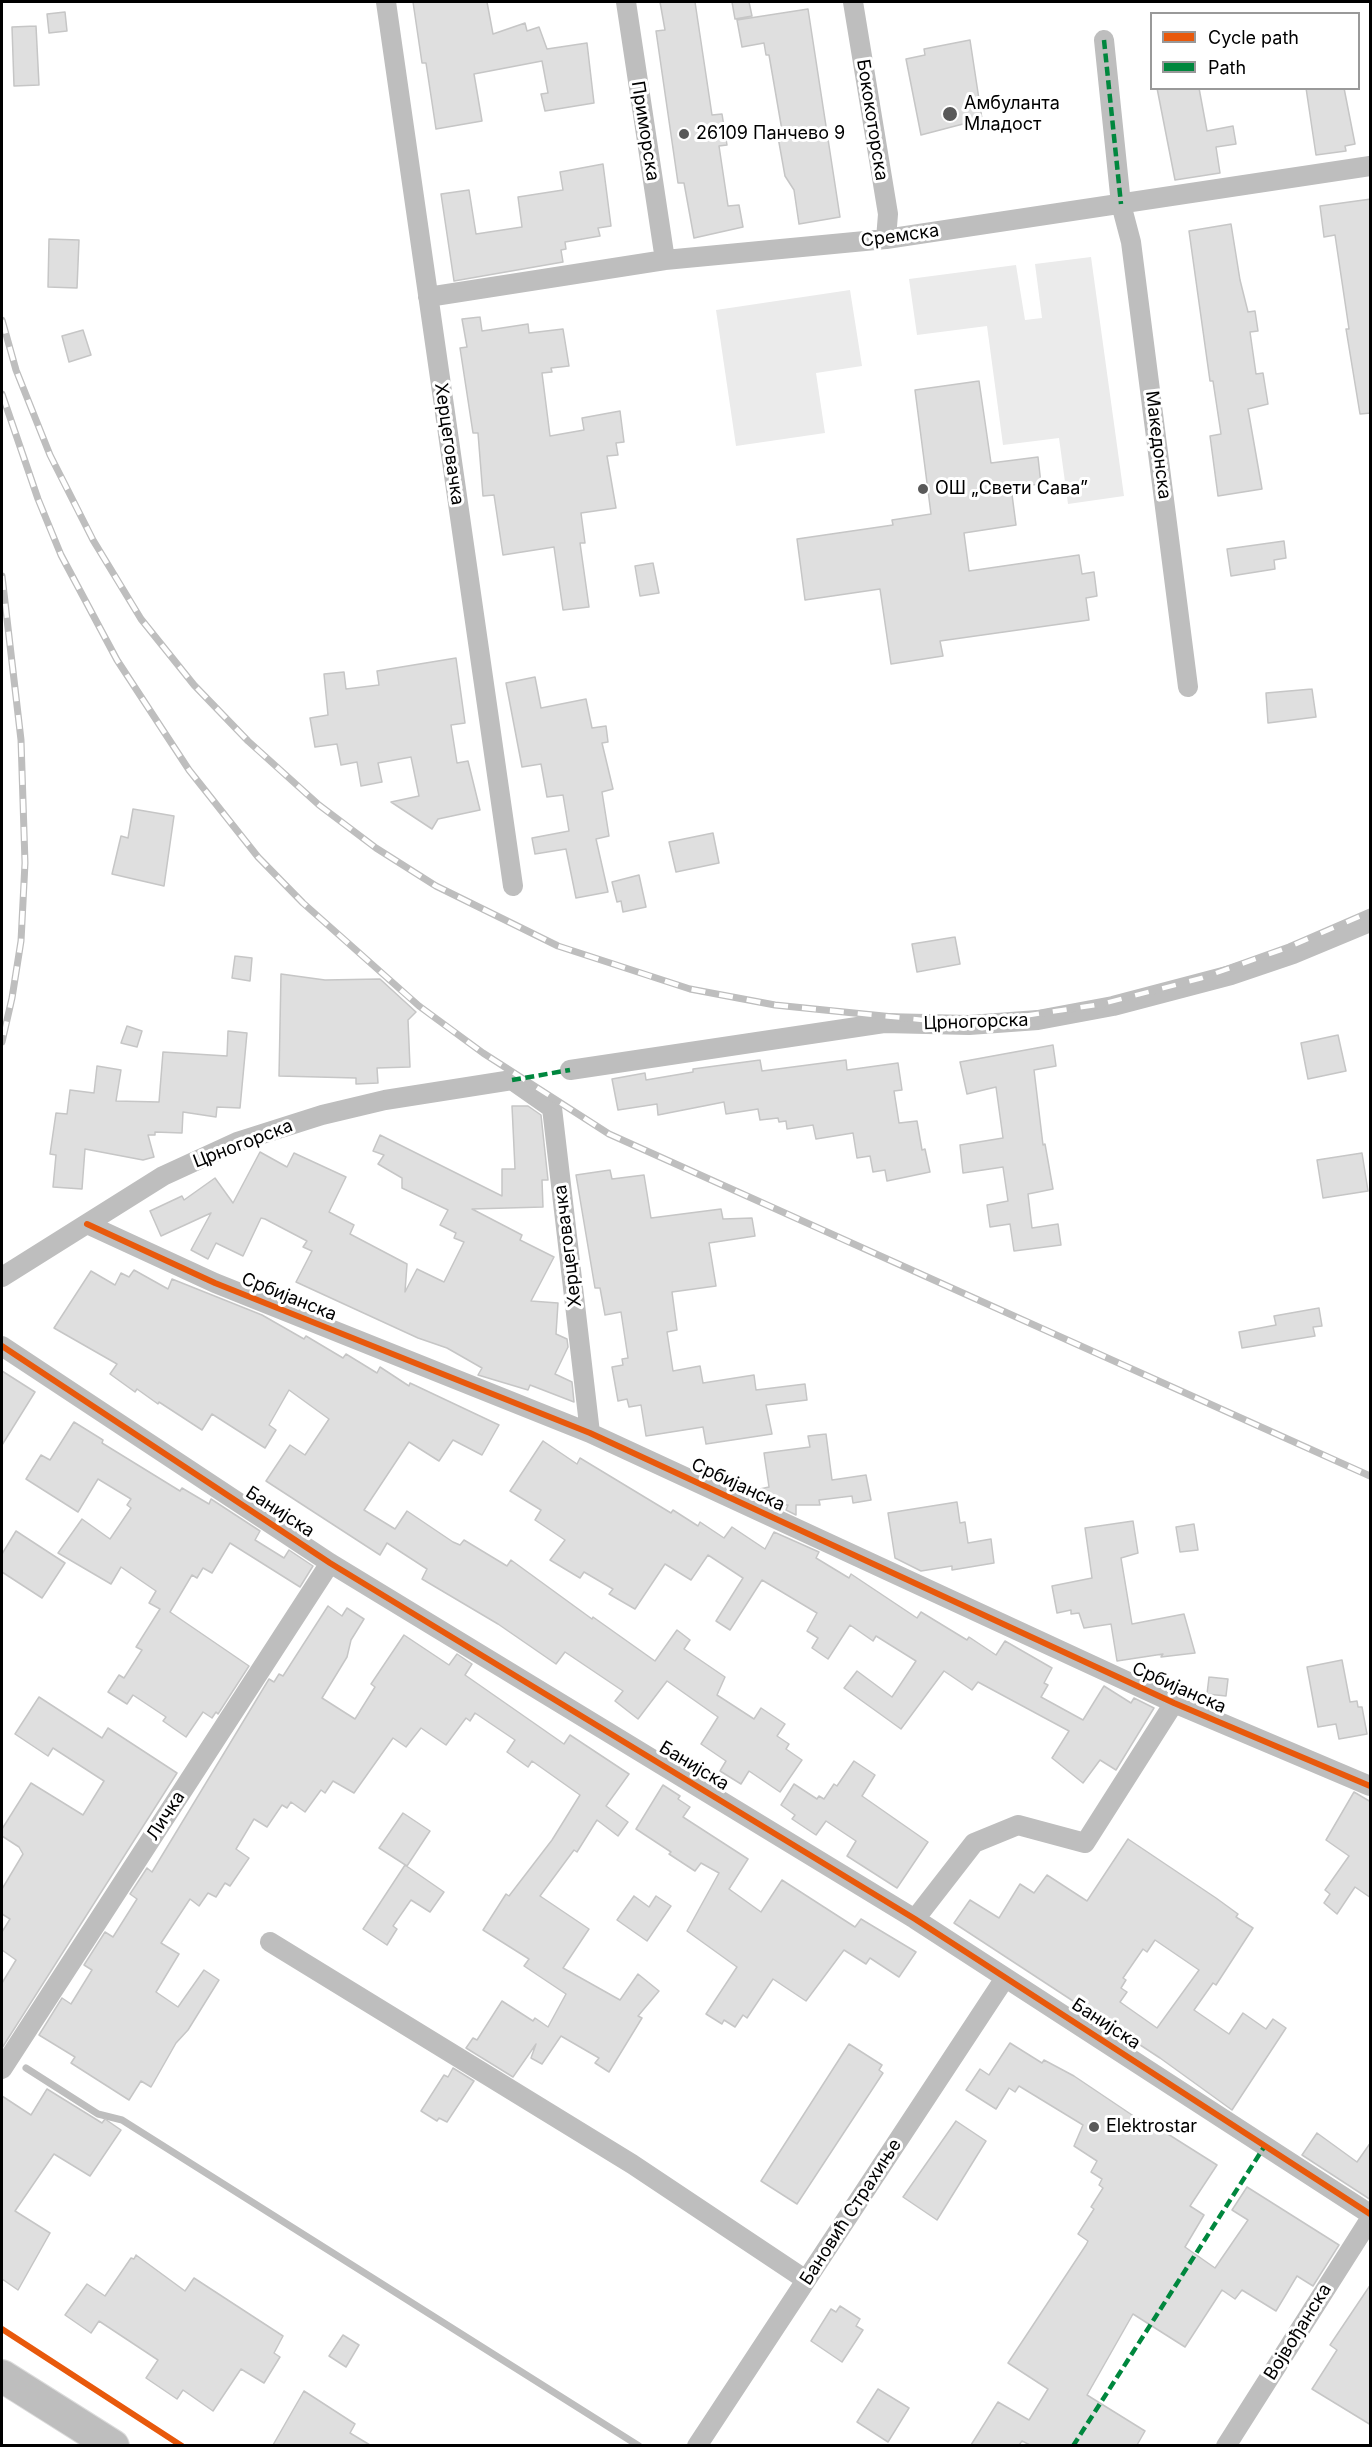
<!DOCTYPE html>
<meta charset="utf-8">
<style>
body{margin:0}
#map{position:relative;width:1372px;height:2447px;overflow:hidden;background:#fff;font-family:Inter,sans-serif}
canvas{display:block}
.frame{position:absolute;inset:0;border:3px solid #000;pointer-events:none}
.legend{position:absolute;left:1150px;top:12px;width:210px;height:78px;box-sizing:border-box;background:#fff;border:2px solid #999;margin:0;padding:8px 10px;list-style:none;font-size:18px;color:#000}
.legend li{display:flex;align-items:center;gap:12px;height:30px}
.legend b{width:30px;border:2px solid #999}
</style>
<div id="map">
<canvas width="1372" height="2447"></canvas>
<div class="frame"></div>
<ul class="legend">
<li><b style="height:8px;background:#e8590c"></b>Cycle path</li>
<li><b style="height:8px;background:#00873e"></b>Path</li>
</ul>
</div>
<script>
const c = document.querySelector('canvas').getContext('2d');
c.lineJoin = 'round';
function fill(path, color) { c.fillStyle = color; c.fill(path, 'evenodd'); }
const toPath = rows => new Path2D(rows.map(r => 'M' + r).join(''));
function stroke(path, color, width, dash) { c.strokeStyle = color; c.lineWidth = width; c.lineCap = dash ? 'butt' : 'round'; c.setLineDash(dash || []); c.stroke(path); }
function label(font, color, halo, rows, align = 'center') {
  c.font = font + ' Inter,sans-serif'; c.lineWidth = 6; c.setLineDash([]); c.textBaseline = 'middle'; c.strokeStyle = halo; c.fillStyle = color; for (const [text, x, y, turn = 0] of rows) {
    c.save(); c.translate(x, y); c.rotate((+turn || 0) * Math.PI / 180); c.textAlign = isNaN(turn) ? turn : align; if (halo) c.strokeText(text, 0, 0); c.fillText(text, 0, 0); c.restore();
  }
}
const green = toPath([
 [1091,257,1124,496,1068,504,1059,438,1003,445,987,326,917,335,909,279,1016,265,1025,320,1042,318,1035,264],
 [850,290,862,366,816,373,825,433,736,446,716,310]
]);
const stream = toPath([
 [26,2068,98,2114,122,2120,639,2446]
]);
const building = toPath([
 [413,2,487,2,493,34,525,23,527,31,539,27,547,49,587,43,594,103,545,111,541,94,548,93,542,61,474,74,482,121,436,129,426,63,422,63,413,2],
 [660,2,695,2,712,115,722,114,727,145,719,146,728,206,739,205,743,227,694,238,684,183,678,183,656,31,665,30,660,2],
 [732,2,749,2,752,16,735,19,732,2],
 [808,9,840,217,799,224,794,190,785,176,778,137,783,136,769,55,766,55,764,43,742,47,737,20,808,9],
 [65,12,67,31,49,33,47,14,65,12],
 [36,26,39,85,14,86,12,27,36,26],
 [970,40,982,119,921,135,906,59,925,55,924,49,970,40],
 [1157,88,1199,88,1207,131,1233,126,1236,144,1216,147,1220,173,1175,180,1157,88],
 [1306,88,1344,88,1355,144,1345,146,1346,151,1316,155,1306,88],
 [603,164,611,226,598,228,600,236,565,242,566,249,561,250,563,262,454,281,441,194,469,190,476,234,522,227,518,197,563,190,560,172,603,164],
 [1371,199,1371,413,1360,414,1346,329,1349,329,1335,235,1324,237,1320,206,1371,199],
 [1231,224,1240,280,1248,312,1255,311,1258,331,1250,332,1256,374,1263,373,1268,404,1248,409,1262,489,1218,496,1210,436,1221,434,1213,381,1210,381,1189,231,1231,224],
 [49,239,79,240,77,288,48,287,49,239],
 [480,317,482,331,528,324,529,333,563,329,569,366,551,368,552,372,542,373,550,436,584,430,582,418,620,411,624,442,616,443,618,455,607,456,616,508,581,513,585,543,580,543,589,607,563,610,554,547,503,555,494,495,483,496,478,433,473,433,460,348,467,347,462,319,480,317],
 [83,330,91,355,69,362,62,336,83,330],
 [979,381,991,463,1038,457,1041,484,1011,487,1016,525,964,533,969,571,1079,555,1082,574,1094,572,1097,596,1086,598,1089,620,940,641,943,656,891,664,880,589,805,600,797,539,893,525,892,520,931,514,915,390,979,381],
 [1284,541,1286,558,1274,560,1275,569,1231,576,1227,549,1284,541],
 [653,563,659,593,640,596,635,566,653,563],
 [456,658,465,723,451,725,457,763,468,761,480,810,438,819,432,829,391,802,419,796,411,757,378,763,382,782,361,786,357,762,341,765,337,744,315,747,310,718,328,715,324,674,344,672,346,689,379,685,377,671,456,658],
 [535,677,541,708,586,699,592,728,606,726,608,742,602,743,613,789,602,792,609,836,596,839,608,892,576,898,566,849,535,854,532,838,569,831,563,795,547,797,541,764,522,767,506,683,535,677],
 [1312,689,1316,717,1268,723,1266,693,1312,689],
 [133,809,174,816,164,886,112,874,121,836,128,838,133,809],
 [713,833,719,863,676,872,669,842,713,833],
 [639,875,646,907,623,912,621,901,617,902,612,882,639,875],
 [955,937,960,964,917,972,912,944,955,937],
 [235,956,252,958,250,981,232,978,235,956],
 [281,974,325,980,380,979,416,1012,408,1020,410,1067,377,1068,378,1083,356,1084,356,1078,279,1076,281,974],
 [127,1026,142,1031,137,1047,121,1043,127,1026],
 [228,1031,247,1033,240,1108,217,1107,216,1117,183,1112,182,1133,155,1132,155,1135,148,1135,154,1157,143,1160,85,1149,82,1189,53,1187,56,1155,50,1154,56,1113,67,1114,70,1090,94,1093,97,1066,121,1070,116,1101,159,1102,163,1052,227,1056,228,1031],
 [1338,1035,1346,1071,1308,1079,1301,1043,1338,1035],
 [1053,1045,1056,1066,1034,1070,1043,1145,1045,1144,1053,1189,1028,1194,1032,1228,1058,1224,1061,1245,1014,1251,1010,1224,990,1227,987,1205,1008,1201,1003,1167,963,1173,960,1145,1003,1138,996,1087,967,1094,960,1062,1053,1045],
 [760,1060,762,1071,846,1060,847,1070,898,1063,902,1090,894,1091,899,1123,917,1121,922,1150,925,1149,930,1172,887,1181,885,1170,873,1172,870,1156,857,1158,853,1133,816,1139,813,1125,787,1129,786,1121,779,1122,778,1118,760,1120,758,1109,726,1114,724,1102,658,1115,657,1104,618,1110,612,1079,645,1073,646,1080,693,1072,693,1069,760,1060],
 [512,1106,528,1106,541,1115,548,1180,542,1180,543,1207,472,1209,522,1235,520,1240,554,1257,531,1301,558,1303,556,1334,567,1339,568,1347,555,1374,572,1382,574,1402,530,1385,528,1390,478,1375,482,1368,447,1348,418,1338,296,1282,312,1251,303,1247,307,1241,265,1219,261,1218,243,1256,216,1243,208,1259,191,1250,211,1213,161,1236,150,1211,182,1196,184,1200,215,1178,233,1203,260,1152,287,1167,294,1153,346,1177,329,1212,354,1225,350,1234,407,1264,405,1292,417,1269,444,1282,464,1242,454,1238,456,1233,440,1225,448,1210,402,1188,402,1178,378,1164,384,1155,373,1151,380,1135,502,1196,502,1169,515,1169,512,1106],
 [1362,1153,1368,1191,1323,1198,1317,1160,1362,1153],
 [610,1170,612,1179,644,1175,651,1218,721,1209,723,1219,752,1218,755,1236,709,1243,716,1286,672,1292,677,1330,667,1332,673,1371,700,1366,703,1383,754,1375,756,1390,805,1384,807,1400,766,1405,772,1434,706,1444,703,1427,646,1436,641,1405,629,1407,627,1399,618,1401,612,1367,623,1365,622,1359,628,1358,621,1312,605,1315,600,1288,595,1288,576,1175,610,1170],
 [134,1270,168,1289,172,1279,262,1315,304,1339,306,1336,343,1358,346,1354,377,1373,380,1367,409,1386,410,1383,499,1425,482,1455,453,1440,439,1461,409,1442,364,1510,395,1529,407,1511,453,1542,460,1545,464,1540,507,1566,511,1560,592,1619,593,1617,655,1661,677,1630,690,1640,684,1649,725,1677,717,1695,754,1719,761,1708,785,1724,777,1736,789,1744,786,1749,802,1760,780,1792,749,1771,741,1784,720,1771,726,1761,701,1744,718,1717,667,1681,638,1719,615,1701,623,1691,565,1652,556,1664,498,1624,422,1579,427,1569,387,1543,380,1555,266,1481,290,1445,305,1455,329,1419,289,1390,269,1425,276,1430,265,1448,212,1414,202,1430,159,1402,158,1404,137,1389,135,1392,110,1374,117,1364,54,1328,91,1271,115,1285,121,1273,129,1277,134,1270],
 [1319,1308,1322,1326,1313,1327,1315,1336,1242,1348,1239,1332,1276,1325,1274,1316,1319,1308],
 [2,1371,35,1392,2,1445,2,1371],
 [74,1422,103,1440,102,1443,180,1491,182,1488,209,1504,211,1499,260,1531,255,1540,284,1558,289,1550,313,1566,300,1587,230,1543,212,1573,203,1568,197,1578,192,1575,170,1612,249,1666,218,1714,216,1712,212,1718,203,1712,186,1737,163,1721,166,1717,133,1695,127,1704,108,1692,119,1675,124,1678,142,1650,136,1647,160,1609,149,1603,156,1591,121,1567,111,1584,58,1553,82,1519,110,1539,131,1508,127,1505,131,1499,98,1479,78,1512,26,1479,41,1455,50,1460,74,1422],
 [826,1434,832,1480,866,1475,871,1500,853,1503,852,1496,819,1500,820,1505,796,1505,796,1515,786,1510,788,1505,775,1505,746,1492,769,1487,764,1453,810,1447,808,1436,826,1434],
 [543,1441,577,1464,580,1458,671,1513,673,1510,698,1526,700,1522,724,1538,732,1527,765,1549,774,1532,819,1552,816,1558,849,1578,851,1574,917,1618,921,1612,967,1640,969,1637,996,1655,1005,1641,1052,1668,1044,1683,1048,1685,1041,1697,1083,1720,1104,1686,1131,1703,1134,1698,1154,1708,1116,1770,1100,1760,1083,1783,1052,1758,1069,1731,978,1682,972,1690,944,1671,901,1729,844,1688,857,1671,892,1697,916,1661,876,1636,873,1641,850,1625,828,1659,812,1648,818,1638,807,1631,817,1613,762,1580,730,1630,716,1621,743,1578,708,1555,691,1580,665,1564,635,1609,609,1594,613,1589,584,1572,580,1578,550,1560,565,1540,535,1520,541,1510,510,1491,543,1441],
 [957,1502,960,1523,965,1522,968,1543,991,1539,994,1563,952,1570,952,1566,921,1571,895,1558,888,1513,957,1502],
 [1133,1521,1138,1553,1121,1558,1132,1624,1184,1614,1195,1653,1161,1657,1163,1654,1117,1661,1111,1624,1084,1628,1079,1613,1071,1614,1071,1610,1057,1613,1052,1586,1092,1578,1085,1528,1133,1521],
 [1194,1524,1198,1550,1180,1552,1176,1527,1194,1524],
 [16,1531,65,1563,42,1598,2,1572,2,1554,16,1531],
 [328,1606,342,1616,347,1608,364,1619,351,1640,347,1657,322,1698,355,1719,375,1687,371,1684,404,1635,449,1665,457,1654,472,1664,465,1675,564,1744,570,1735,629,1774,606,1806,628,1822,618,1836,597,1820,577,1852,574,1850,540,1896,589,1929,563,1968,620,2000,638,1974,659,1991,638,2016,642,2018,609,2072,595,2063,599,2058,561,2036,542,2064,531,2058,536,2044,513,2077,466,2048,473,2038,477,2040,502,2001,533,2021,535,2018,548,2027,566,1994,524,1966,529,1959,483,1930,506,1894,509,1896,552,1840,580,1795,532,1761,528,1767,507,1752,515,1740,475,1713,470,1721,466,1718,446,1745,421,1728,406,1747,393,1738,354,1793,333,1781,325,1793,321,1790,305,1812,291,1802,287,1808,282,1805,267,1827,254,1819,236,1849,249,1858,230,1886,225,1883,216,1897,208,1893,199,1906,190,1899,161,1943,179,1954,156,1992,178,2007,204,1970,219,1980,188,2030,176,2043,151,2087,141,2081,129,2100,71,2063,75,2057,39,2035,62,1998,71,2004,92,1970,84,1965,105,1932,113,1937,137,1899,130,1894,147,1868,152,1872,269,1679,274,1682,279,1674,283,1676,328,1606],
 [1342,1660,1350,1702,1357,1701,1358,1707,1362,1707,1367,1734,1339,1739,1336,1724,1318,1727,1307,1667,1342,1660],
 [1209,1677,1228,1679,1226,1696,1207,1694,1209,1677],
 [39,1697,102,1738,108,1728,177,1773,2,2048,2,1983,16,1960,2,1950,2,1932,10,1919,2,1914,2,1889,23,1854,19,1847,2,1836,2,1829,31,1783,83,1815,104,1781,53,1748,48,1756,15,1734,39,1697],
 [854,1761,875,1775,862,1796,928,1842,897,1888,847,1856,856,1841,826,1821,816,1835,792,1819,795,1815,781,1805,794,1784,817,1799,819,1796,824,1799,834,1784,837,1786,854,1761],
 [663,1785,680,1796,678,1799,690,1807,683,1817,748,1859,729,1889,761,1912,782,1880,855,1927,861,1919,916,1952,899,1977,870,1958,866,1964,844,1950,806,2001,773,1979,747,2018,743,2015,735,2027,724,2020,722,2024,706,2014,737,1967,687,1931,719,1873,701,1863,695,1871,669,1854,671,1852,636,1829,663,1785],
 [1354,1792,1371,1802,1371,1898,1355,1887,1337,1914,1324,1903,1330,1894,1325,1890,1349,1856,1326,1840,1354,1792],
 [403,1813,430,1831,407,1866,379,1848,403,1813],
 [1128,1839,1216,1898,1238,1914,1236,1917,1253,1928,1216,1985,1213,1983,1194,2010,1229,2034,1243,2013,1266,2029,1273,2019,1286,2028,1232,2110,1160,2058,954,1923,970,1900,999,1918,1020,1884,1034,1893,1047,1875,1087,1901,1128,1839],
 [1155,1940,1199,1970,1157,2028,1120,2002,1127,1992,1121,1988,1126,1980,1123,1978,1143,1949,1147,1952,1155,1940],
 [405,1865,444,1892,430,1912,411,1900,393,1926,397,1929,387,1945,363,1929,405,1865],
 [634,1896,649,1907,656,1896,671,1906,647,1941,617,1920,634,1896],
 [1010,2043,1042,2063,1044,2060,1074,2076,1141,2121,1144,2119,1217,2165,1190,2206,1204,2215,1185,2247,1215,2268,1248,2220,1232,2210,1247,2187,1339,2245,1313,2286,1297,2276,1276,2311,1242,2290,1235,2299,1222,2290,1185,2347,1133,2314,1087,2395,1145,2431,1137,2445,1030,2445,1022,2441,1019,2445,971,2445,998,2402,1029,2420,1048,2389,1008,2363,1086,2245,1088,2241,1078,2234,1094,2209,1091,2207,1103,2188,1099,2185,1102,2179,1091,2172,1097,2161,1074,2146,1083,2125,1019,2086,1015,2092,1009,2088,996,2109,966,2090,980,2069,989,2075,1010,2043],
 [849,2044,882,2065,879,2070,883,2073,797,2204,761,2181,849,2044],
 [453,2068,474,2081,447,2122,439,2118,437,2121,421,2111,444,2075,448,2077,453,2068],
 [47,2089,102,2123,105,2119,121,2130,90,2176,54,2154,15,2211,50,2233,18,2290,2,2279,2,2096,31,2115,47,2089],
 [956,2121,986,2141,937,2220,903,2197,956,2121],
 [1317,2133,1357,2162,1371,2142,1371,2200,1302,2155,1317,2133],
 [136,2255,185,2291,194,2278,283,2336,274,2353,280,2357,264,2383,241,2369,213,2411,183,2390,177,2399,146,2378,158,2360,99,2321,91,2333,65,2315,87,2284,105,2296,131,2258,134,2259,136,2255],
 [1371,2284,1371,2425,1312,2389,1337,2350,1330,2345,1371,2284],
 [840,2306,860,2319,856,2326,863,2330,842,2362,811,2341,831,2309,836,2312,840,2306],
 [343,2335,359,2345,346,2367,329,2356,343,2335],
 [878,2389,909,2408,888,2442,857,2422,878,2389],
 [304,2391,355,2424,350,2433,370,2445,273,2445,304,2391]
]);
const minor = toPath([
 [386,2,513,886],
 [626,2,665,260],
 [853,2,888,214,886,239],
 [1104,40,1121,204,1131,242,1188,687],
 [428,297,665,260,886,239,1370,166],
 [570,1070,884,1023,969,1025,1038,1020,1113,1006,1231,975,1293,954,1370,922],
 [87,1224,215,1283,590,1433,1174,1703,1370,1786],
 [2,1277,163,1176,237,1142,322,1115,385,1100,512,1080,552,1108,590,1433],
 [2,1346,330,1563,915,1919,1370,2214],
 [915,1919,974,1843,1018,1825,1085,1843,1174,1703],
 [270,1942,632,2164,806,2280],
 [2,2069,330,1563],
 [697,2446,1005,1978],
 [1226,2446,1370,2219]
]);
const primary = toPath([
 [2,2376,113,2446]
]);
const rail = toPath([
 [2,320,16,370,50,455,93,540,141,619,194,685,248,741,319,805,376,848,436,886,558,946,690,989,775,1005,933,1021,1017,1017,1102,1004,1202,978,1289,947,1370,912],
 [2,394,38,499,61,555,117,660,189,770,258,857,303,903,419,1006,483,1053,609,1134,1370,1476],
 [2,576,21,740,25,863,21,941,12,998,2,1042]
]);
const quiet = toPath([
 [1104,40,1121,204],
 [512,1080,570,1070],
 [1073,2446,1266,2144]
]);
const cycleway = toPath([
 [87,1224,215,1283,590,1433,1174,1703,1370,1786],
 [2,1346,330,1563,915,1919,1370,2214],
 [2,2329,182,2446]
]);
const markers = [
 [950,114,8,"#595959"],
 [684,134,6,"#595959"],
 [923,489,6,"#595959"],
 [1094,2127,6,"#595959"]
];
const poiNames = [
 ["Амбуланта",964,104],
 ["Младост",964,125],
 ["26109 Панчево 9",696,134],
 ["ОШ „Свети Сава”",935,489],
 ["Elektrostar",1106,2127]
];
const streetNames = [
 ["Бококоторска",872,120,81],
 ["Приморска",645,131,81],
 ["Сремска",900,236,-8],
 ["Херцеговачка",449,444,82],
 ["Македонска",1158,445,83],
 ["Црногорска",976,1022,-2],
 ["Црногорска",243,1144,-21],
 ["Херцеговачка",568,1246,-97],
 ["Србијанска",289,1297,22],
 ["Србијанска",738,1485,25],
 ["Банијска",280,1512,33],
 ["Србијанска",1179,1688,24],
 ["Банијска",694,1766,31],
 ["Личка",166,1816,-57],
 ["Банијска",1106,2024,33],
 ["Бановић Страхиње",851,2212,-57],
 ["Војвођанска",1298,2332,-58]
];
fill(green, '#ebebeb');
stroke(stream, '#bebebe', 7);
fill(building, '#dfdfdf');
stroke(building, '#c6c6c6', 1.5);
stroke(primary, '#dbdbdb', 34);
stroke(minor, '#bebebe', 20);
stroke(primary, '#bebebe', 32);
stroke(rail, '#bebebe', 7);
stroke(rail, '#fff', 4.5, [14]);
stroke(quiet, '#00873e', 4.5, [9, 4.5]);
stroke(cycleway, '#e8590c', 6);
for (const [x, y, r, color] of markers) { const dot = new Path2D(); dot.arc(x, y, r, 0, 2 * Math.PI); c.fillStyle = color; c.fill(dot); stroke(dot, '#fff', 2); }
label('18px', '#000', '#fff', poiNames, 'left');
label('18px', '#000', '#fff', streetNames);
</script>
